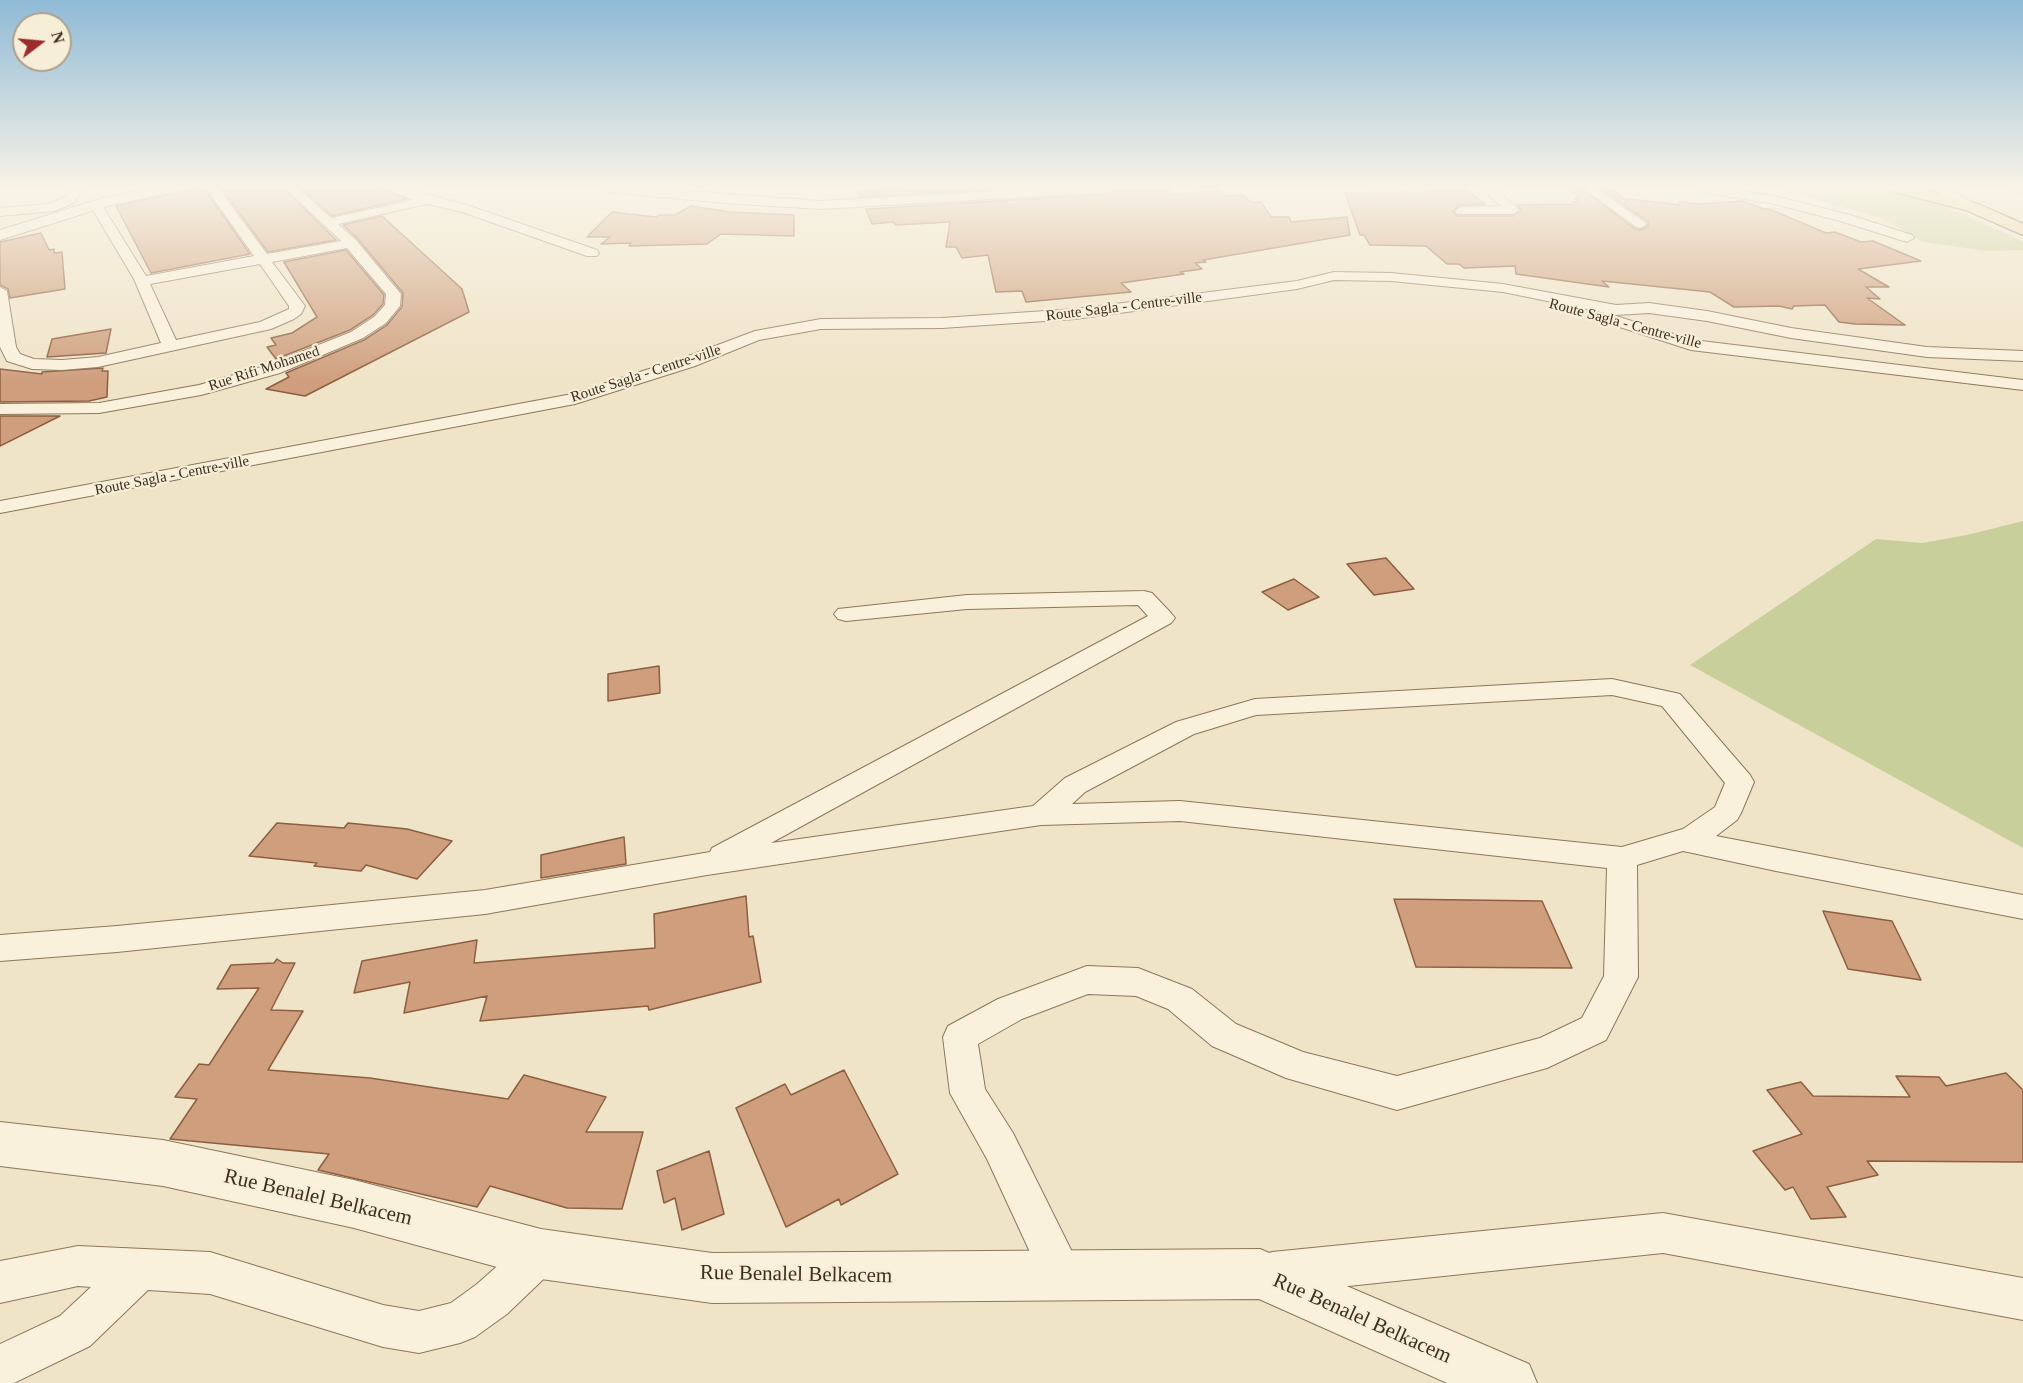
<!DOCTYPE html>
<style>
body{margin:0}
#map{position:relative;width:2023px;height:1383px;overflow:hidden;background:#f0e4c8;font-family:"Times New Roman",serif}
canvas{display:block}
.north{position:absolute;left:12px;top:12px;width:60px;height:60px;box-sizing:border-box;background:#f7eed8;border:2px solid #ada18e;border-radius:50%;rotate:74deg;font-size:16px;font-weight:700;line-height:24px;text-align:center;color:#3d2e20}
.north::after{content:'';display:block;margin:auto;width:21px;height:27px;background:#9e2a2b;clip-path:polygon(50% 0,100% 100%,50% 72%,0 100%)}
</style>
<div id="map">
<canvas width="2023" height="1383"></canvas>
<div class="north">N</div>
</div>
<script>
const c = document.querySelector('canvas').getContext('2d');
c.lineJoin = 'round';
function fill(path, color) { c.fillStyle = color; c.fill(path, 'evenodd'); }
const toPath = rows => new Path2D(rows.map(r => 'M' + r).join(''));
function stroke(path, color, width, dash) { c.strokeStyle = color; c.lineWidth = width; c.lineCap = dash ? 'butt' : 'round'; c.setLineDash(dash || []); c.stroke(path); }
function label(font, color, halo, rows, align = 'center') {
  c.font = font + ' "Times New Roman",serif'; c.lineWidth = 4.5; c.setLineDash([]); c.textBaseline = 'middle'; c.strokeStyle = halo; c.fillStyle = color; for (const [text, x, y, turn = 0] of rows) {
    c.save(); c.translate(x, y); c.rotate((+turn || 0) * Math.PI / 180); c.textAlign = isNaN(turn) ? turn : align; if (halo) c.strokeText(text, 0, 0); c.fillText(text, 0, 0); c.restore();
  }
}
const green = toPath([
 [1779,188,1875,188,1934,202,2023,241,2023,250,1987,251,1923,242,1882,219],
 [2023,521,2023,848,1690,665,1876,539,1922,543,1967,535]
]);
const building = toPath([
 [199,188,204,188,250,254,151,273,116,206,199,188],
 [221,188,283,188,336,240,268,252,221,188],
 [301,188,383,188,406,199,332,216,301,188],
 [909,188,1013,188,860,197,858,191,909,188],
 [1118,188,1172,188,1172,194,1219,191,1225,196,1243,195,1251,202,1261,202,1271,217,1289,217,1291,222,1347,217,1350,235,1203,260,1206,262,1195,263,1202,269,1180,272,1184,274,1121,283,1131,292,1026,302,1022,291,996,292,988,255,962,258,956,247,946,247,950,222,895,225,894,222,872,224,866,209,1110,194,1118,188],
 [1426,188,1464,188,1485,204,1460,205,1453,211,1457,216,1513,216,1521,210,1517,205,1576,204,1573,202,1579,202,1574,198,1579,198,1568,188,1581,188,1635,229,1641,230,1648,226,1648,222,1601,188,1612,188,1621,198,1680,205,1679,202,1700,204,1742,201,1764,209,1769,209,1826,233,1835,232,1861,242,1873,241,1921,261,1858,269,1889,287,1866,287,1880,299,1867,298,1905,325,1855,324,1839,322,1825,305,1794,306,1792,309,1779,306,1734,307,1710,292,1602,281,1609,287,1516,274,1515,266,1464,268,1459,264,1447,264,1426,246,1370,245,1364,235,1360,235,1345,193,1429,192,1426,188],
 [691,206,730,212,794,215,794,236,721,234,707,244,629,246,631,243,601,244,610,237,587,237,612,212,656,217,659,215,675,215,691,206],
 [382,216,462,289,469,312,305,396,266,389,289,377,286,373,364,340,387,325,402,307,403,293,358,239,343,225,382,216],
 [41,233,49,250,54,249,54,253,62,252,65,289,10,298,8,289,0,285,0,242,41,233],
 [346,250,384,295,383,304,373,315,350,330,276,359,267,347,276,345,271,338,292,333,317,317,284,262,346,250],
 [111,329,106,353,47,357,52,339,111,329],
 [103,368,102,371,108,371,107,397,89,401,0,402,0,369,42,374,42,372,103,368],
 [0,416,60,416,0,446,0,416],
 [1386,558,1414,589,1374,595,1347,564,1386,558],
 [1294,579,1319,597,1288,610,1262,592,1294,579],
 [659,666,660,693,608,701,608,674,659,666],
 [277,823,344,828,348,823,407,829,452,841,417,879,366,865,361,871,314,866,317,863,249,856,277,823],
 [624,837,626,864,541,878,541,855,624,837],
 [746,896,749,937,753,936,761,982,649,1010,648,1006,480,1021,487,996,404,1013,410,982,354,993,362,961,477,940,474,963,655,948,654,914,746,896],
 [1394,899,1542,901,1572,968,1416,967,1394,899],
 [1823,911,1892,921,1921,980,1848,969,1823,911],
 [277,959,283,963,295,963,271,1010,303,1011,268,1070,370,1078,508,1099,524,1075,606,1097,586,1132,643,1132,622,1209,567,1208,490,1186,477,1207,318,1170,329,1154,170,1139,197,1099,175,1097,199,1064,209,1065,259,988,217,989,231,965,274,963,277,959],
 [844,1070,898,1174,841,1205,839,1199,786,1227,736,1108,785,1084,791,1095,844,1070],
 [2006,1073,2023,1090,2023,1162,1867,1161,1878,1175,1827,1187,1846,1217,1811,1219,1793,1187,1785,1190,1753,1151,1802,1134,1767,1090,1801,1082,1813,1096,1910,1097,1896,1076,1939,1077,1946,1086,2006,1073],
 [709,1151,724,1214,682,1230,675,1198,664,1203,657,1171,709,1151]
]);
const service = toPath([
 [2011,188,2023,190,2023,194,2012,189,2011,188]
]);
const minor = toPath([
 [63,188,82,190,74,203,54,211,0,216,0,208,48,204,65,197,69,192,63,188],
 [206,188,218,188,267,254,341,241,285,188,298,188,331,218,413,200,385,188,403,188,470,206,597,250,599,253,597,256,587,256,462,212,427,204,338,224,356,240,401,294,400,306,386,323,363,338,280,373,201,395,99,413,0,414,0,404,99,403,199,385,268,365,351,332,374,317,385,305,386,294,347,248,272,262,305,306,301,314,294,319,271,329,98,367,62,370,32,369,7,361,0,347,0,287,7,291,16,347,20,354,34,359,62,360,98,357,161,343,134,279,90,205,92,202,100,202,146,276,254,256,206,188],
 [260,264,289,306,289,309,260,322,176,340,150,284,260,264],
 [603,188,648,188,821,201,1055,188,1116,188,1110,192,821,209,724,203,609,192,603,188],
 [1480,188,1494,188,1519,210,1513,214,1457,214,1455,211,1461,207,1501,206,1480,188],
 [1583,188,1597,188,1647,224,1641,228,1636,227,1583,188],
 [1695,188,1724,188,1775,196,1850,215,1912,235,1914,238,1907,242,1840,221,1775,204,1701,192,1695,188],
 [1334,272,1391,273,1503,284,1616,305,1649,303,1707,311,1791,328,1927,347,2023,351,2023,361,1927,357,1791,338,1707,321,1649,313,1616,315,1503,292,1391,281,1334,280,1297,289,1075,319,942,328,821,329,759,340,695,366,575,404,0,513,0,501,572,394,683,358,755,331,821,319,942,318,1075,309,1297,281,1334,272],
 [1603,312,1693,340,2023,380,2023,390,1691,350,1598,320,1595,317,1598,314,1603,312],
 [1144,591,1152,593,1171,613,1175,618,1171,623,771,843,1033,806,1065,778,1176,722,1255,699,1612,679,1680,694,1750,775,1754,782,1741,813,1737,820,1716,836,2023,895,2023,919,1776,871,1683,851,1637,865,1638,977,1606,1040,1547,1068,1397,1110,1286,1078,1212,1046,1168,1009,1136,996,1088,994,1022,1019,978,1044,985,1089,1013,1133,1084,1276,1078,1291,1063,1297,1048,1291,987,1159,950,1093,943,1037,948,1026,998,999,1087,966,1138,968,1192,989,1236,1024,1303,1052,1397,1076,1540,1038,1582,1018,1604,976,1607,868,1180,821,1041,825,707,875,485,914,117,952,0,961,0,935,117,926,485,890,710,852,712,848,1148,616,1138,605,967,609,846,621,838,619,834,614,838,609,967,595,1144,591],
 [1612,695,1662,706,1725,783,1715,807,1683,829,1622,847,1180,801,1072,804,1085,792,1194,734,1256,715,1612,695],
 [1663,1213,2023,1278,2023,1320,1663,1253,1272,1294,1257,1288,1251,1273,1257,1258,1272,1252,1663,1213],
 [541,1234,555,1240,561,1254,555,1268,507,1314,475,1337,460,1343,419,1353,383,1347,210,1294,148,1290,90,1346,14,1383,0,1383,0,1344,60,1316,91,1287,78,1286,0,1303,0,1261,78,1246,210,1252,383,1305,419,1311,451,1303,477,1284,527,1240,541,1234]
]);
const tertiary = toPath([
 [151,188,182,188,175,192,111,205,0,240,0,230,103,198,151,188],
 [1930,188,1948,188,1980,207,1977,210,1967,210,1930,188],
 [0,1122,163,1140,354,1180,541,1229,712,1253,1260,1249,1529,1364,1537,1383,1447,1383,1259,1299,712,1303,541,1279,354,1228,163,1186,0,1166,0,1122]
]);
const primary = toPath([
 [1889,188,1916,188,1978,204,2023,224,2023,235,1966,210,1891,191,1889,188]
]);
const farStreetnames = [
 ["Route Sagla - Centre-ville",1124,307,-7],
 ["Route Sagla - Centre-ville",1625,324,15],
 ["Rue Rifi Mohamed",264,369,-18],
 ["Route Sagla - Centre-ville",646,374,-18],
 ["Route Sagla - Centre-ville",172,476,-11]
];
const nearStreetnames = [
 ["Rue Benalel Belkacem",318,1198,13],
 ["Rue Benalel Belkacem",796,1275,1],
 ["Rue Benalel Belkacem",1362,1319,24]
];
fill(green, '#c9cf9b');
fill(building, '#cf9f7d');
stroke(building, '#8d5f41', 1.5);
stroke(service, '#8d765c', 2);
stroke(minor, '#8d765c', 2);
stroke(tertiary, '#8d765c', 2);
stroke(primary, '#5b4430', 3);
fill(service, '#faf1dc');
fill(minor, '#faf1dc');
fill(tertiary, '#faf1dc');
fill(primary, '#f3d9a0');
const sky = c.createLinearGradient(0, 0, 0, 382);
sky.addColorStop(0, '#8fbad6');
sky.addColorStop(0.49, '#f8f3e6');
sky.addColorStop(1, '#f8f3e600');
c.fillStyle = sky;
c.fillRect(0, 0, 2023, 382);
label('15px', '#3d2e20', '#f7eed8', farStreetnames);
label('21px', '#3d2e20', '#f7eed8', nearStreetnames);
</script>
